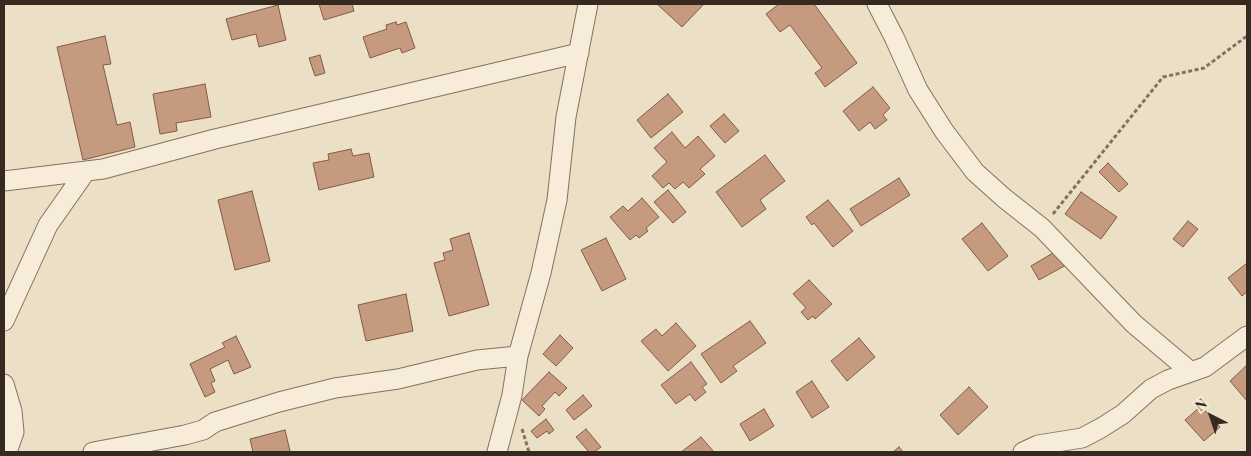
<!DOCTYPE html>
<style>
body{margin:0}
#map{position:relative;width:1251px;height:456px;overflow:hidden;background:#ebdfc6;font-family:"Playfair Display",serif}
canvas{display:block}
.frame{position:absolute;inset:0;border:5px solid #362a20;pointer-events:none}
.north{position:absolute;left:1186px;top:391px;width:50px;height:50px;-webkit-text-stroke:4px #f3e9d5;paint-order:stroke;rotate:319deg;font-size:14px;font-weight:700;line-height:20px;text-align:center;color:#362a20}
.north::after{content:'';display:block;margin:auto;width:18px;height:22px;background:#362a20;clip-path:polygon(50% 0,100% 100%,50% 72%,0 100%)}
</style>
<div id="map">
<canvas width="1251" height="456"></canvas>
<div class="frame"></div>
<div class="north">N</div>
</div>
<script>
const c = document.querySelector('canvas').getContext('2d');
c.lineJoin = 'round';
function fill(path, color) { c.fillStyle = color; c.fill(path, 'evenodd'); }
const toPath = rows => new Path2D(rows.map(r => 'M' + r).join(''));
function stroke(path, color, width, dash) { c.strokeStyle = color; c.lineWidth = width; c.lineCap = dash ? 'butt' : 'round'; c.setLineDash(dash || []); c.stroke(path); }
const building = toPath([
 [319,4,352,4,354,11,324,20,319,4],
 [657,4,704,4,682,27,657,4],
 [779,4,814,4,857,63,825,87,815,73,822,68,790,25,780,32,766,14,779,4],
 [278,5,286,40,259,47,256,34,232,40,226,19,278,5],
 [396,22,397,25,406,22,415,48,402,53,400,48,370,58,363,37,387,29,386,25,396,22],
 [105,36,111,64,103,65,117,125,130,122,135,147,83,160,57,47,105,36],
 [320,55,325,73,315,76,309,58,320,55],
 [205,84,211,117,176,123,177,131,160,134,153,94,205,84],
 [873,87,890,108,883,115,887,120,875,129,870,122,859,131,843,111,873,87],
 [668,94,683,112,651,138,637,120,668,94],
 [724,114,739,131,725,143,710,126,724,114],
 [672,132,685,148,698,136,715,156,700,169,705,174,689,188,683,182,675,189,669,183,663,188,652,176,667,162,654,148,672,132],
 [351,149,353,156,369,153,374,177,319,190,313,163,329,160,328,154,351,149],
 [765,155,785,181,760,200,766,209,742,227,716,192,765,155],
 [1108,163,1128,184,1119,192,1099,172,1108,163],
 [899,178,910,195,861,226,850,209,899,178],
 [668,190,686,212,673,223,654,202,668,190],
 [252,191,270,261,235,270,218,200,252,191],
 [1081,192,1117,217,1101,239,1065,214,1081,192],
 [642,198,659,217,646,228,648,231,639,238,636,235,630,240,610,217,623,206,628,211,642,198],
 [828,200,853,231,833,247,814,223,812,225,806,217,828,200],
 [1188,221,1198,229,1183,247,1173,239,1188,221],
 [982,223,1008,256,988,271,962,239,982,223],
 [469,233,489,305,449,316,434,263,445,260,443,253,453,250,450,239,469,233],
 [606,238,626,279,602,291,581,250,606,238],
 [1058,250,1066,265,1039,280,1031,266,1058,250],
 [1247,263,1247,292,1242,296,1228,278,1247,263],
 [809,280,832,304,815,319,813,316,808,320,801,312,806,308,793,294,809,280],
 [406,294,413,331,366,341,358,305,406,294],
 [750,321,766,343,733,366,737,371,721,383,701,354,750,321],
 [676,323,696,346,668,371,641,341,656,329,662,336,676,323],
 [560,335,573,348,556,366,543,354,560,335],
 [236,336,251,367,234,374,228,360,210,369,215,381,211,383,215,392,205,397,190,364,225,347,222,343,236,336],
 [859,338,875,357,847,381,831,361,859,338],
 [691,362,707,384,702,387,706,392,695,401,690,394,676,404,661,385,691,362],
 [1247,365,1247,401,1230,381,1247,365],
 [549,372,567,388,559,396,555,392,542,406,545,409,539,416,522,400,549,372],
 [812,381,829,407,812,418,796,392,812,381],
 [969,387,988,407,958,435,940,415,969,387],
 [583,395,592,406,574,420,566,410,583,395],
 [1201,406,1220,427,1204,441,1185,420,1201,406],
 [764,409,774,426,750,441,740,424,764,409],
 [546,419,554,430,549,434,547,431,537,438,531,431,546,419],
 [586,429,601,447,594,452,589,452,576,437,586,429],
 [285,430,290,451,285,452,253,452,250,439,285,430],
 [701,437,714,452,681,452,701,437],
 [899,447,903,452,893,452,899,447]
]);
const path = toPath([
 [1053,214,1163,77,1204,68,1247,36],
 [522,429,529,452]
]);
const street = toPath([
 [877,4,894,37,918,90,944,131,975,172,1004,198,1042,228,1134,324,1191,372],
 [4,181,103,169,215,139,579,53],
 [4,321,48,225,86,171],
 [518,356,541,273,557,200,566,117,588,4],
 [4,384,12,411,14,432,8,449,5,452],
 [93,452,185,435,203,430,215,422,279,402,335,388,398,379,477,360,518,356,512,395,497,452],
 [1023,452,1038,445,1082,438,1101,428,1123,414,1151,389,1168,380,1205,367,1247,336]
]);
fill(building, '#c69a7f');
stroke(building, '#825b45', 1);
stroke(street, '#85715d', 21);
stroke(path, '#85715d', 3, [4, 2.5]);
stroke(street, '#f6ecd9', 19);
</script>
